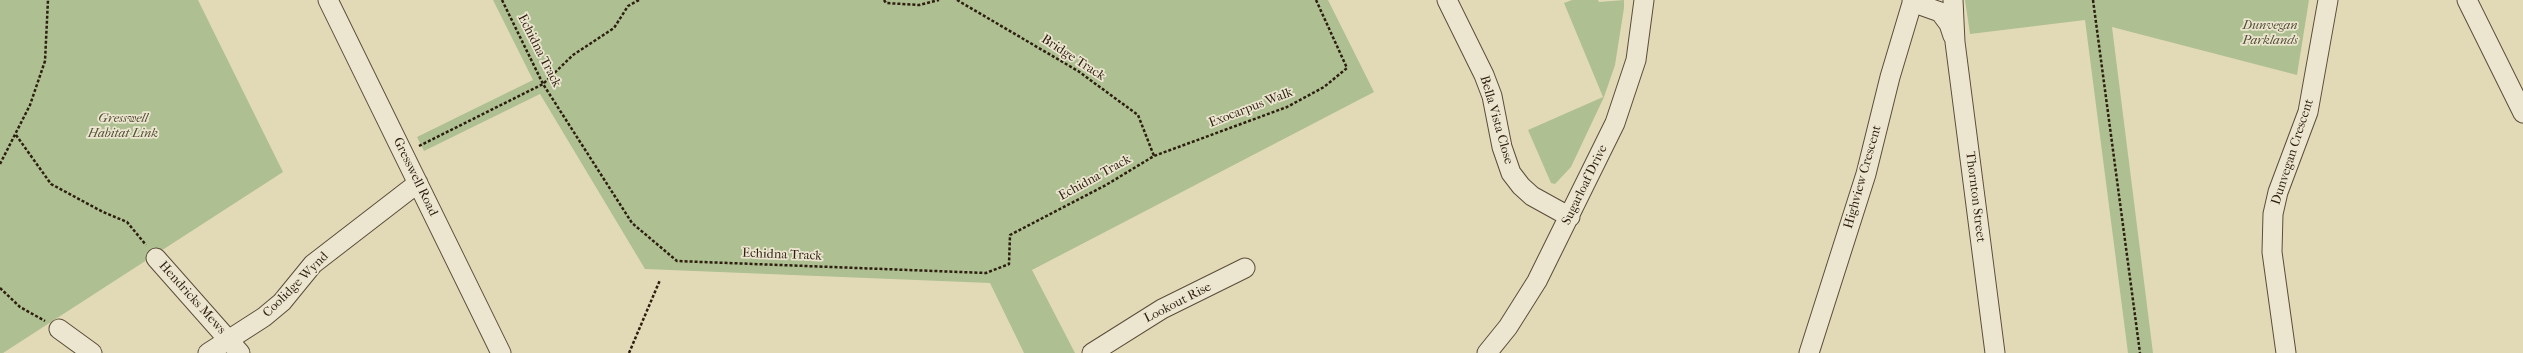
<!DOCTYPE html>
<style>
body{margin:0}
canvas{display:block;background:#e2d9b6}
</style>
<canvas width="2523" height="353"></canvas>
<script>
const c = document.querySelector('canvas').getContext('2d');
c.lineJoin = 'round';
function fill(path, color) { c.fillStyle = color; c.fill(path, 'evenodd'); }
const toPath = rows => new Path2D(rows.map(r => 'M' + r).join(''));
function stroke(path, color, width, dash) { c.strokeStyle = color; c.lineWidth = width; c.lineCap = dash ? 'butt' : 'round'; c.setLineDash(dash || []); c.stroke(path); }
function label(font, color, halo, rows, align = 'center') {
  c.font = font + ' "IM FELL French Canon",serif'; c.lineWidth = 3.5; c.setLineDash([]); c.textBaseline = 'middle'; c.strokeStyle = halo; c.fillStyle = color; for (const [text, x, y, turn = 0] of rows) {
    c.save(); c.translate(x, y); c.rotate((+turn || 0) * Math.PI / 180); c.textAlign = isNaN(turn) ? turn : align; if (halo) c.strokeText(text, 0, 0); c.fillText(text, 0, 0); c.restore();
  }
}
const green = toPath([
 [0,0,198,0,283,172,3,353,0,353],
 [493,0,1328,0,1374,92,1032,270,1075,353,1024,353,990,283,645,269,540,94,424,151,417,137,533,80],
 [1572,0,1598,0,1599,2,1624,0,1624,8,1615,65,1604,97,1571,167,1555,184,1551,183,1528,130,1603,97,1564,3],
 [1965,0,2309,0,2297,75,2112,27,2153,353,2128,353,2085,20,1970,34]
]);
const path = toPath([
 [502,0,543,84,632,223,677,261,986,273,1009,264,1010,235,1106,185,1154,156,1287,107,1324,87,1347,68,1316,0],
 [884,0,886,3,919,5,939,0],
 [957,0,1078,71,1138,115,1154,156],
 [2093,0,2140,353],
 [16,135,51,184,103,212,127,222,146,245],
 [419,146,543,84,573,55,614,28,628,6,639,0],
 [0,164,30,105,45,61,48,0],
 [0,288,20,307,45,321],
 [629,353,660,280]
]);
const street = toPath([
 [328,0,501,353],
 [1447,0,1484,75,1492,96,1502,147,1511,173,1521,186,1532,196,1570,217],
 [1953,0,1955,42,1995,353],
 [2467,0,2523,113],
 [1912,2,1940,12,1949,24,1953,36],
 [156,258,240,353],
 [59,329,92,353],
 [208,353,264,317,282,302,313,264,418,183],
 [1092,353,1162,309,1245,268],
 [1487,353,1508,327,1537,281,1615,123,1636,60,1644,0],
 [1809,353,1866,174,1890,77,1913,0],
 [2286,353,2272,252,2273,214,2278,192,2308,112,2328,0]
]);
const parkNames = [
 ["Dunvegan",2270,26],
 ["Parklands",2270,41],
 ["Gresswell",123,119],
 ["Habitat Link",123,134]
];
const streetNames = [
 ["Echidna Track",539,51,63],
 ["Bridge Track",1073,58,33],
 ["Exocarpus Walk",1251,108,-21],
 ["Bella Vista Close",1496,120,74],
 ["Dunvegan Crescent",2293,152,-72],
 ["Gresswell Road",415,177,64],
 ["Highview Crescent",1863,177,-74],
 ["Echidna Track",1095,178,-29],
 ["Sugarloaf Drive",1585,185,-64],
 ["Thornton Street",1975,197,83],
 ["Echidna Track",782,255,2],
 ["Coolidge Wynd",296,285,-45],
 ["Hendricks Mews",192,298,48],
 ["Lookout Rise",1178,303,-27]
];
fill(green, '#aec092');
stroke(street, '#5b4d3a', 21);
stroke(path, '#2e1e10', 2.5, [3, 2]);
stroke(street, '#ece6d0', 19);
label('italic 13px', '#544f37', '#ece6d0', parkNames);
label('13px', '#2e1e10', '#ece6d0', streetNames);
</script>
